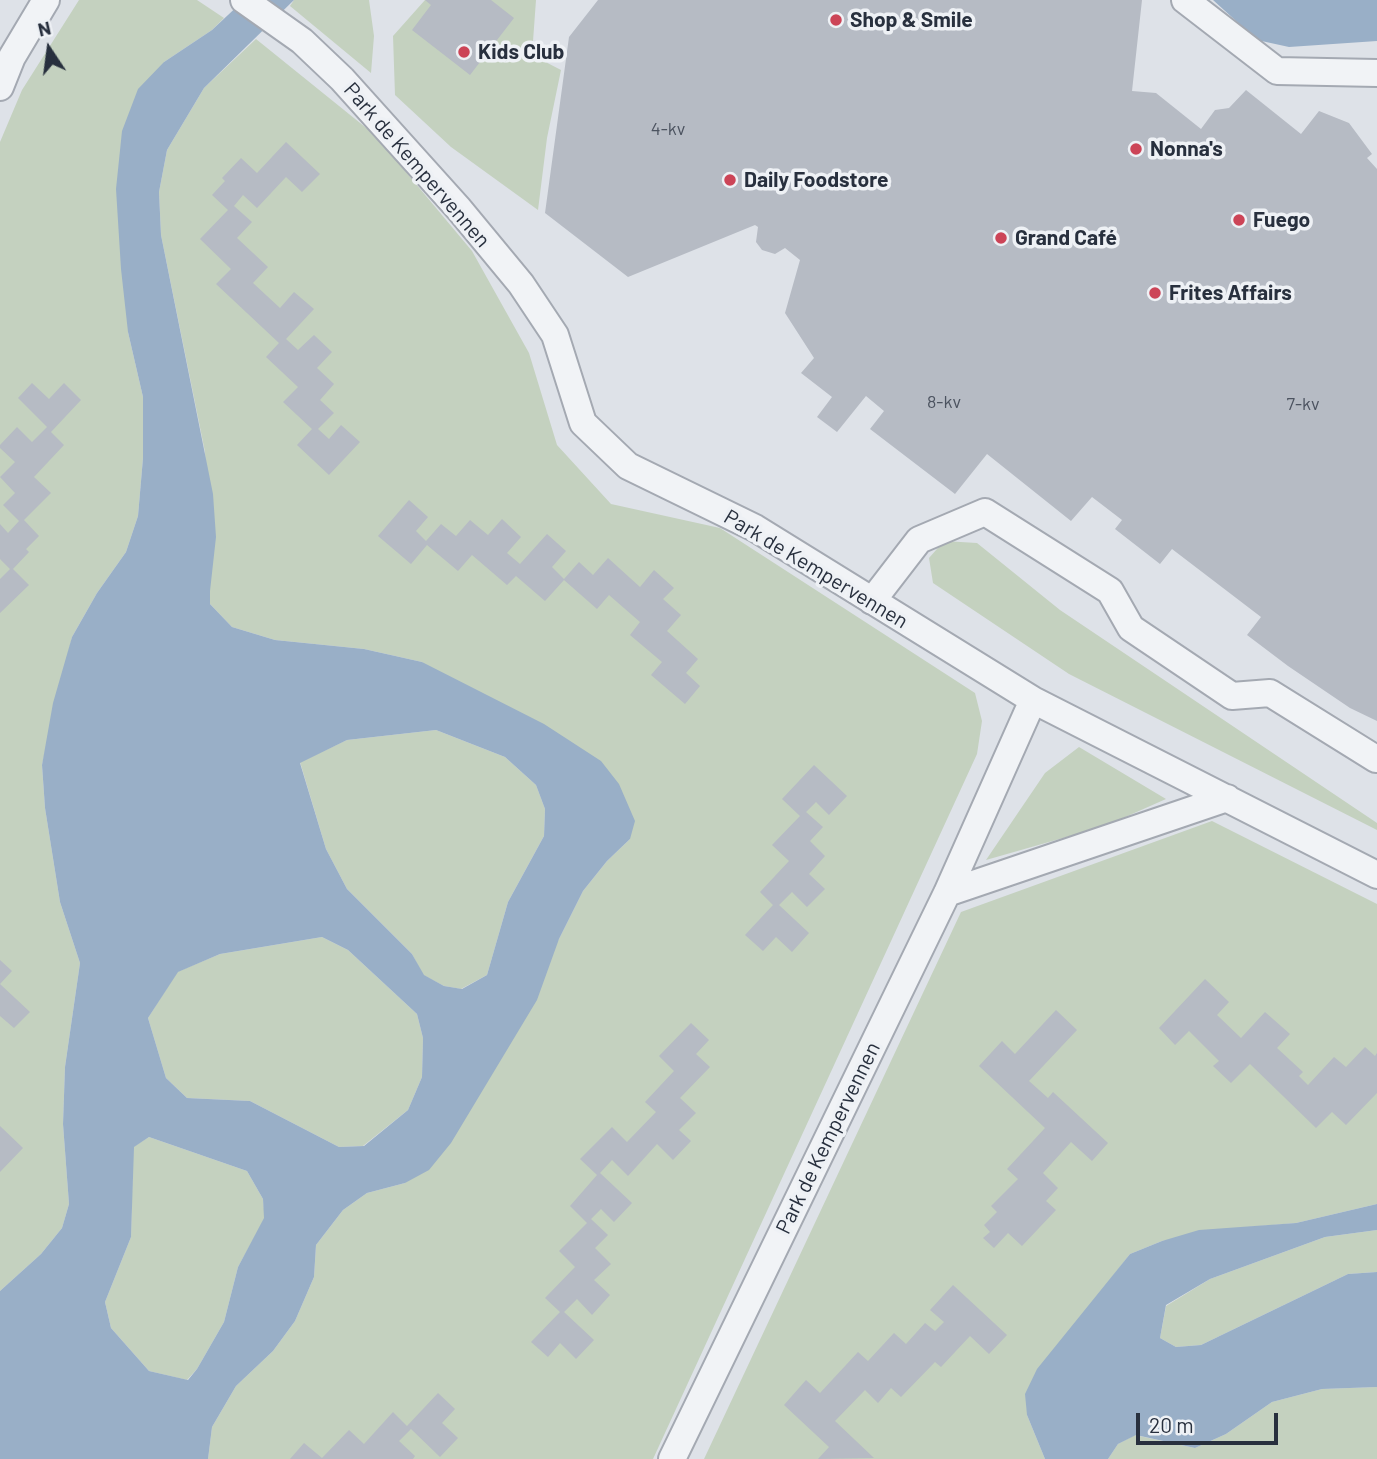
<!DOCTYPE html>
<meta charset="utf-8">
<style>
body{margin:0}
#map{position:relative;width:1377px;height:1459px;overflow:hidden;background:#dee2e8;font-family:Barlow,sans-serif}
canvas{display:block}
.north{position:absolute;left:14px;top:14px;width:70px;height:70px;-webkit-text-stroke:5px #eef1f5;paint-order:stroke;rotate:347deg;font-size:19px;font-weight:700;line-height:28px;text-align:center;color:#28303e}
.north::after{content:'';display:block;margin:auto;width:24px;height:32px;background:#28303e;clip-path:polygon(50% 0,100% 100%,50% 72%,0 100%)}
.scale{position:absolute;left:1136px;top:1413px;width:142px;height:32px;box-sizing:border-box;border:4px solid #28303e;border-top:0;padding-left:9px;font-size:21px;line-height:24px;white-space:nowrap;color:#28303e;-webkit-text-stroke:5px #eef1f5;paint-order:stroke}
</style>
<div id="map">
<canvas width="1377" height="1459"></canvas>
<div class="north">N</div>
<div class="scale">20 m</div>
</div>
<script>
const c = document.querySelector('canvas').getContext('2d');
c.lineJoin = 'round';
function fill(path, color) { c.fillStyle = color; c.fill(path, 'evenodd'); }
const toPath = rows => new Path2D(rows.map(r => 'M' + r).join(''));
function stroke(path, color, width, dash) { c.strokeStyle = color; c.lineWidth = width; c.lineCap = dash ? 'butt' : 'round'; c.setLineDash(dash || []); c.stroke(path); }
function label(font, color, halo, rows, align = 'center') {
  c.font = font + ' Barlow,sans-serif'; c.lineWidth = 7; c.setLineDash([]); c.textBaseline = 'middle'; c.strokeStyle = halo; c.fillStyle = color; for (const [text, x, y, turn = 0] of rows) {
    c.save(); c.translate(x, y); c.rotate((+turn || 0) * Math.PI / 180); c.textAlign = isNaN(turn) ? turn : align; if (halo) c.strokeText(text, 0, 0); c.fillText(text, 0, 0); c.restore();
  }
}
const green = toPath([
 [79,0,197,0,224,18,212,30,164,62,128,332,143,397,143,458,138,516,126,552,97,593,72,637,42,765,45,808,60,902,80,963,65,1067,63,1124,69,1204,62,1228,41,1254,0,1291,0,142,22,90],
 [294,0,369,0,374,36,371,73,290,6],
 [425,0,536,0,532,55,561,70,547,138,538,210,451,147,395,95,393,36],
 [256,39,375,135,472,251,529,353,557,445,611,504,720,528,975,693,982,721,977,754,653,1459,208,1459,212,1427,236,1386,273,1351,295,1321,314,1277,316,1245,343,1210,367,1193,405,1183,559,939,583,891,607,861,630,839,422,662,364,649,275,640,232,627,210,604,205,452,161,235,159,192,167,150,204,88],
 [944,541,977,543,1060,610,1377,823,1377,830,1069,674,933,583,929,558],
 [436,730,505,757,536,785,545,809,544,836,508,902,487,975,461,989,444,986,423,975,412,954,347,889,326,849,300,762,347,740],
 [1079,747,1166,799,1105,826,986,860,1045,773],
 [1212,821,1377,904,1377,1204,1296,1223,1249,1227,1162,1241,1130,1254,1072,1329,1027,1415,1045,1459,704,1459,961,912],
 [322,937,348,950,417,1014,423,1038,422,1077,408,1110,363,1146,339,1147,250,1101,187,1098,166,1078,148,1018,177,972,220,954],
 [149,1137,247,1171,263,1199,265,1218,238,1267,224,1322,197,1369,187,1380,149,1371,111,1328,105,1302,131,1237,133,1147],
 [1377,1230,1377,1272,1348,1274,1201,1345,1176,1347,1160,1338,1166,1306,1210,1279,1325,1237],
 [1377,1387,1377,1459,1108,1459,1118,1444,1135,1435,1195,1448,1226,1434,1272,1402,1322,1389]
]);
const water = toPath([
 [244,0,294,0,204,88,167,150,159,192,161,235,213,494,216,537,210,591,210,604,232,627,275,640,364,649,422,662,544,724,601,761,619,784,635,821,630,839,607,861,583,891,559,939,537,1000,451,1143,429,1170,405,1183,367,1193,343,1210,316,1245,314,1277,295,1321,273,1351,236,1386,212,1427,208,1459,0,1459,0,1291,41,1254,62,1228,69,1204,63,1124,65,1067,80,963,60,902,45,808,42,765,53,703,72,637,97,593,126,552,138,516,143,458,143,397,128,332,121,269,116,189,122,131,138,89,164,62,212,30],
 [436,730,505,757,536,785,545,809,544,836,508,902,487,975,462,989,444,986,424,975,412,954,347,889,326,849,300,763,347,740],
 [322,937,348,950,417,1014,423,1038,422,1077,408,1110,364,1146,339,1147,250,1101,187,1098,166,1078,148,1018,178,972,220,954],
 [149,1137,247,1171,263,1199,264,1218,238,1267,224,1322,197,1369,188,1380,149,1371,111,1328,105,1302,131,1237,134,1147],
 [1213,0,1377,0,1377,41,1289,47,1257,40],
 [1377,1204,1377,1230,1325,1237,1210,1279,1166,1305,1160,1338,1176,1347,1201,1345,1348,1274,1377,1272,1377,1387,1322,1389,1272,1402,1226,1434,1195,1448,1136,1435,1118,1444,1108,1459,1045,1459,1027,1415,1025,1394,1037,1369,1130,1254,1162,1241,1199,1230,1296,1223]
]);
const building = toPath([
 [425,0,491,0,514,18,470,75,412,30,431,5],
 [598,0,1142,0,1132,91,1156,93,1201,129,1215,110,1229,108,1246,90,1301,134,1319,111,1349,123,1372,154,1367,158,1377,169,1377,721,1350,708,1288,666,1247,635,1261,617,1172,549,1160,564,1115,529,1122,520,1092,497,1071,521,987,454,955,494,870,429,884,411,866,396,837,432,817,417,832,397,801,373,814,358,785,313,800,260,785,248,775,254,762,250,756,242,758,227,755,225,628,277,545,213,569,37],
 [286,142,320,174,302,192,286,177,257,208,243,195,234,206,252,222,237,238,268,267,253,283,280,308,294,292,314,309,286,339,298,350,314,335,332,352,317,368,334,384,320,400,334,413,318,429,329,439,341,425,360,442,329,475,297,445,312,429,283,402,298,387,266,357,279,343,216,284,231,269,200,239,228,210,212,195,225,181,222,178,241,158,257,173],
 [32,383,49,399,64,383,81,400,51,432,64,445,34,477,51,493,24,520,39,536,26,549,29,552,13,569,29,585,0,613,0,579,10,569,0,559,0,524,8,533,19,521,3,505,15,493,0,477,15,462,0,448,0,445,17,427,32,442,47,427,18,398],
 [409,500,428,517,416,531,426,541,441,524,456,536,470,520,488,535,502,519,521,537,507,553,520,564,547,534,566,551,552,567,564,579,579,562,593,575,608,558,640,587,654,570,674,588,663,599,681,615,667,631,698,659,686,673,700,686,685,704,651,675,662,662,630,635,640,622,609,595,597,609,564,580,545,601,516,576,507,585,472,555,458,571,427,545,411,564,378,536],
 [814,765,847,796,829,815,816,802,806,812,823,827,810,841,825,856,809,874,825,889,807,907,792,892,779,905,809,933,792,952,776,937,763,951,745,935,773,905,760,892,789,861,772,845,800,816,782,799],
 [0,960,12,971,0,984,30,1012,14,1028,0,1016],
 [1205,979,1229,1002,1217,1015,1241,1038,1265,1012,1290,1034,1277,1048,1303,1072,1299,1076,1308,1085,1334,1057,1346,1067,1365,1047,1375,1056,1377,1053,1377,1093,1346,1125,1332,1112,1316,1128,1250,1064,1231,1083,1213,1066,1219,1061,1189,1031,1175,1045,1159,1028],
 [1056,1010,1077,1030,1029,1081,1048,1098,1053,1092,1108,1143,1092,1161,1071,1142,1043,1173,1058,1188,1046,1201,1056,1210,1022,1246,1008,1233,994,1248,983,1238,990,1232,984,1225,997,1212,991,1206,1018,1179,1007,1169,1045,1128,979,1066,1002,1041,1015,1054],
 [691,1023,709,1040,696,1054,710,1067,680,1098,696,1113,679,1130,691,1141,673,1160,657,1144,628,1176,612,1160,600,1173,632,1203,614,1222,601,1209,591,1219,608,1235,595,1248,611,1264,594,1280,610,1295,592,1315,577,1299,564,1312,594,1340,576,1359,560,1343,548,1357,531,1342,560,1312,545,1298,575,1267,559,1251,587,1223,570,1206,597,1175,580,1159,612,1127,627,1142,656,1112,645,1102,674,1071,659,1056],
 [0,1126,23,1148,0,1172],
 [953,1285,1007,1335,989,1354,970,1336,941,1367,935,1362,901,1397,891,1388,878,1403,865,1390,835,1421,874,1458,818,1459,829,1447,784,1405,806,1380,820,1393,858,1352,868,1361,894,1333,906,1344,925,1323,935,1331,944,1322,930,1310],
 [438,1393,455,1409,442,1423,458,1438,440,1457,411,1429,399,1441,415,1456,413,1459,290,1459,304,1443,322,1458,349,1430,364,1444,393,1412,407,1426]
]);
const lane = toPath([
 [244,0,302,41,342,79,459,209,521,284,555,335,583,423,628,466,755,528,1033,700,1377,875],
 [1185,0,1277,71,1377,73],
 [0,87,12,57,46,0],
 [872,601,919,540,985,512,1110,591,1131,628,1232,696,1270,693,1376,759],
 [947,893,1227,798],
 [672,1459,947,893,1033,700]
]);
const markers = [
 [836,20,7,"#cc4457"],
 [464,52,7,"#cc4457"],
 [1136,149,7,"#cc4457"],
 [730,180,7,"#cc4457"],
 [1239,220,7,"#cc4457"],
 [1001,238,7,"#cc4457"],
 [1155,293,7,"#cc4457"]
];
const numberNames = [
 ["4-kv",668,129],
 ["8-kv",944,402],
 ["7-kv",1303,404]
];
const poiNames = [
 ["Shop & Smile",850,20],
 ["Kids Club",478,52],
 ["Nonna's",1150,149],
 ["Daily Foodstore",744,180],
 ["Fuego",1253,220],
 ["Grand Café",1015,238],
 ["Frites Affairs",1169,293]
];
const streetNames = [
 ["Park de Kempervennen",417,165,49],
 ["Park de Kempervennen",816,569,31],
 ["Park de Kempervennen",828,1138,-64]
];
fill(green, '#c4d1bf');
fill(water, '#99afc7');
fill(building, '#b6bbc4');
stroke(lane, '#a4a9b2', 30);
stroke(lane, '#f1f3f6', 26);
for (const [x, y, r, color] of markers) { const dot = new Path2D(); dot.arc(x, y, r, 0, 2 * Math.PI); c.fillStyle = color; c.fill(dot); stroke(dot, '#eef1f5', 2.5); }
label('18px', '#4c5360', null, numberNames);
label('bold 21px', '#28303e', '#eef1f5', poiNames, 'left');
label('21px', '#28303e', '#eef1f5', streetNames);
</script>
